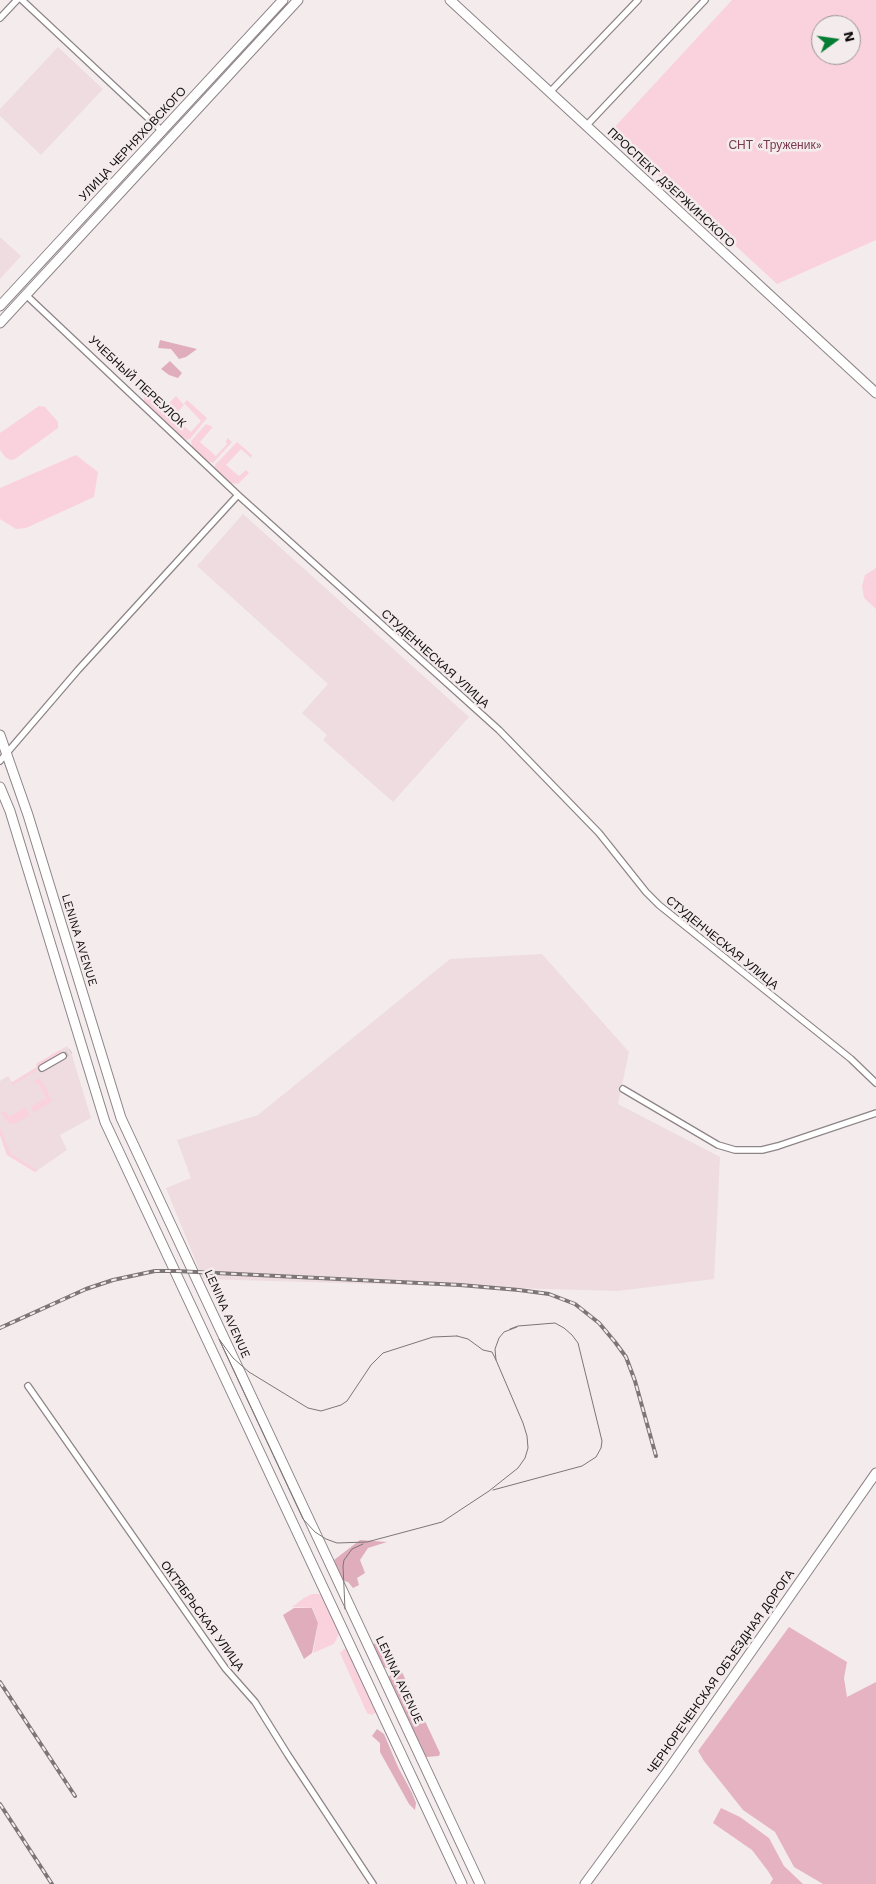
<!DOCTYPE html>
<meta charset="utf-8">
<style>
body{margin:0}
#map{position:relative;width:876px;height:1884px;overflow:hidden;background:#f4ebed;font-family:"Work Sans",sans-serif}
canvas{display:block}
.north{position:absolute;left:811px;top:15px;width:50px;height:50px;box-sizing:border-box;background:#f4ebed;border:1px solid #999394;border-radius:50%;rotate:76deg;font-size:14px;font-weight:700;line-height:20px;text-align:center;color:#110e0f}
.north::after{content:'';display:block;margin:auto;width:18px;height:22px;background:#067d33;clip-path:polygon(50% 0,100% 100%,50% 72%,0 100%)}
</style>
<div id="map">
<canvas width="876" height="1884"></canvas>
<div class="north">N</div>
</div>
<script>
const c = document.querySelector('canvas').getContext('2d');
c.lineJoin = 'round';
function fill(path, color) { c.fillStyle = color; c.fill(path, 'evenodd'); }
const toPath = rows => new Path2D(rows.map(r => 'M' + r).join(''));
function stroke(path, color, width, dash) { c.strokeStyle = color; c.lineWidth = width; c.lineCap = dash ? 'butt' : 'round'; c.setLineDash(dash || []); c.stroke(path); }
function label(font, color, halo, rows, align = 'center') {
  c.font = font + ' "Work Sans",sans-serif'; c.lineWidth = 5; c.setLineDash([]); c.textBaseline = 'middle'; c.strokeStyle = halo; c.fillStyle = color; for (const [text, x, y, turn = 0] of rows) {
    c.save(); c.translate(x, y); c.rotate((+turn || 0) * Math.PI / 180); c.textAlign = isNaN(turn) ? turn : align; if (halo) c.strokeText(text, 0, 0); c.fillText(text, 0, 0); c.restore();
  }
}
const built = toPath([
 [58,47,103,89,41,155,0,116,0,109],
 [0,237,21,256,0,279],
 [243,514,469,717,393,802,323,740,327,735,302,713,328,684,197,566],
 [542,954,629,1052,618,1104,720,1157,714,1279,618,1291,203,1279,166,1188,191,1178,177,1140,258,1115,450,959],
 [67,1046,71,1052,91,1118,60,1135,67,1150,35,1172,7,1155,0,1135,0,1081,8,1076,12,1082,37,1067,36,1064]
]);
const green = toPath([
 [732,0,876,0,876,240,777,284,611,131],
 [821,25,851,25,851,55,821,55],
 [139,376,144,384,150,388,149,392,166,406,176,396,184,405,173,417,191,432,201,421,184,403,187,400,207,418,190,439,186,440,171,429,144,404,144,396,135,381],
 [39,406,45,407,58,422,58,428,15,459,11,460,6,458,0,450,0,433],
 [206,424,213,427,200,442,216,456,227,444,226,441,228,438,232,442,213,463,205,460,192,447,191,441],
 [237,442,252,455,251,458,241,449,226,465,239,476,246,470,249,473,238,484,230,483,215,469,215,465],
 [76,455,98,472,94,497,26,528,16,529,0,519,0,488],
 [876,568,876,609,864,598,862,586,865,575],
 [60,1050,63,1054,13,1085,11,1083,37,1067,36,1064],
 [38,1079,43,1082,52,1101,34,1113,31,1107,46,1098,39,1084,37,1085,34,1080],
 [26,1107,30,1115,15,1124,9,1123,1,1113,5,1111,9,1117],
 [0,1127,10,1153,38,1171,35,1172,7,1155,0,1135],
 [312,1594,321,1594,339,1634,334,1644,313,1653,318,1623,313,1608,292,1607,304,1598],
 [349,1648,378,1709,376,1713,371,1715,367,1713,340,1653,344,1649]
]);
const forest = toPath([
 [160,340,197,349,186,357,179,359,171,349,158,348],
 [170,361,182,373,178,378,169,375,161,369],
 [360,1540,387,1542,368,1548,360,1560,365,1573,357,1578,359,1585,353,1588,348,1582,341,1580,334,1560],
 [294,1608,312,1608,318,1623,312,1653,304,1659,283,1615],
 [379,1643,390,1665,388,1668,382,1667,372,1644],
 [401,1670,440,1753,439,1756,426,1757,388,1677],
 [377,1729,384,1734,398,1767,412,1793,416,1803,415,1810,409,1804,380,1752,380,1743,372,1736]
]);
const water = toPath([
 [789,1627,847,1662,844,1678,847,1697,876,1682,876,1884,823,1884,794,1867,775,1832,743,1810,704,1761,698,1751],
 [721,1808,740,1817,769,1838,784,1866,803,1884,770,1884,773,1879,768,1871,752,1850,713,1823]
]);
const streetTunnel = toPath([
 [63,1056,71,1051]
]);
const street = toPath([
 [22,0,162,131],
 [0,18,17,0],
 [550,92,638,0],
 [586,126,705,0],
 [26,295,238,495,499,730,599,833,646,892,659,905,851,1059,876,1083],
 [0,761,78,670,238,495],
 [42,1068,63,1056],
 [623,1089,718,1145,735,1150,762,1150,778,1146,876,1113],
 [28,1386,225,1668,255,1702,288,1755,373,1884]
]);
const secondary = toPath([
 [450,0,876,393],
 [0,306,283,0],
 [0,323,298,0],
 [0,735,28,815,121,1118,480,1884],
 [0,787,10,811,105,1122,462,1884],
 [585,1884,667,1772,876,1473]
]);
const tram = toPath([
 [457,1336,468,1339,483,1350,492,1352,496,1360,523,1423,527,1436,528,1448,525,1458,518,1468,489,1491,442,1522,367,1542,337,1543,326,1539,315,1532,303,1519,219,1339,233,1358,249,1372,308,1408,321,1411,341,1405,347,1401,371,1365,383,1353,433,1337,457,1336],
 [496,1360,495,1349,499,1338,504,1332,517,1327],
 [493,1490,582,1466,596,1457,601,1448,602,1441,578,1343,572,1335,564,1328,555,1323,518,1326,510,1329],
 [345,1609,343,1566,344,1560,352,1549,363,1544]
]);
const rail = toPath([
 [0,1328,86,1289,113,1280,155,1271,176,1271,460,1285,519,1290,549,1294,575,1304,599,1323,615,1342,626,1357,635,1381,656,1456],
 [0,1682,75,1796],
 [0,1804,52,1884]
]);
const streetNames = [
 ["УЛИЦА ЧЕРНЯХОВСКОГО",133,144,-47],
 ["ПРОСПЕКТ ДЗЕРЖИНСКОГО",671,188,43],
 ["УЧЕБНЫЙ ПЕРЕУЛОК",137,382,43],
 ["СТУДЕНЧЕСКАЯ УЛИЦА",435,659,42],
 ["LENINA AVENUE",79,940,73],
 ["СТУДЕНЧЕСКАЯ УЛИЦА",722,943,39],
 ["LENINA AVENUE",227,1314,66],
 ["ОКТЯБРЬСКАЯ УЛИЦА",202,1616,54],
 ["ЧЕРНОРЕЧЕНСКАЯ ОБЪЕЗДНАЯ ДОРОГА",721,1672,-55],
 ["LENINA AVENUE",399,1680,65]
];
const parkNames = [
 ["СНТ «Труженик»",775,145]
];
fill(built, '#eedce1');
fill(green, '#fad2dd');
fill(forest, '#e0adbc');
fill(water, '#e6b3c2');
stroke(streetTunnel, '#d2cacc', 5.5, [5.5, 3]);
stroke(street, '#8d8487', 8);
stroke(secondary, '#8d8487', 11);
stroke(street, '#fff', 5.5);
stroke(secondary, '#fff', 9);
stroke(tram, '#7c7677', 1);
stroke(rail, '#7c7677', 4);
stroke(rail, '#f4ebed', 2, [5.5]);
label('12px', '#110e0f', '#f4ebed', streetNames);
label('12px', '#7a3a51', '#f4ebed', parkNames);
</script>
